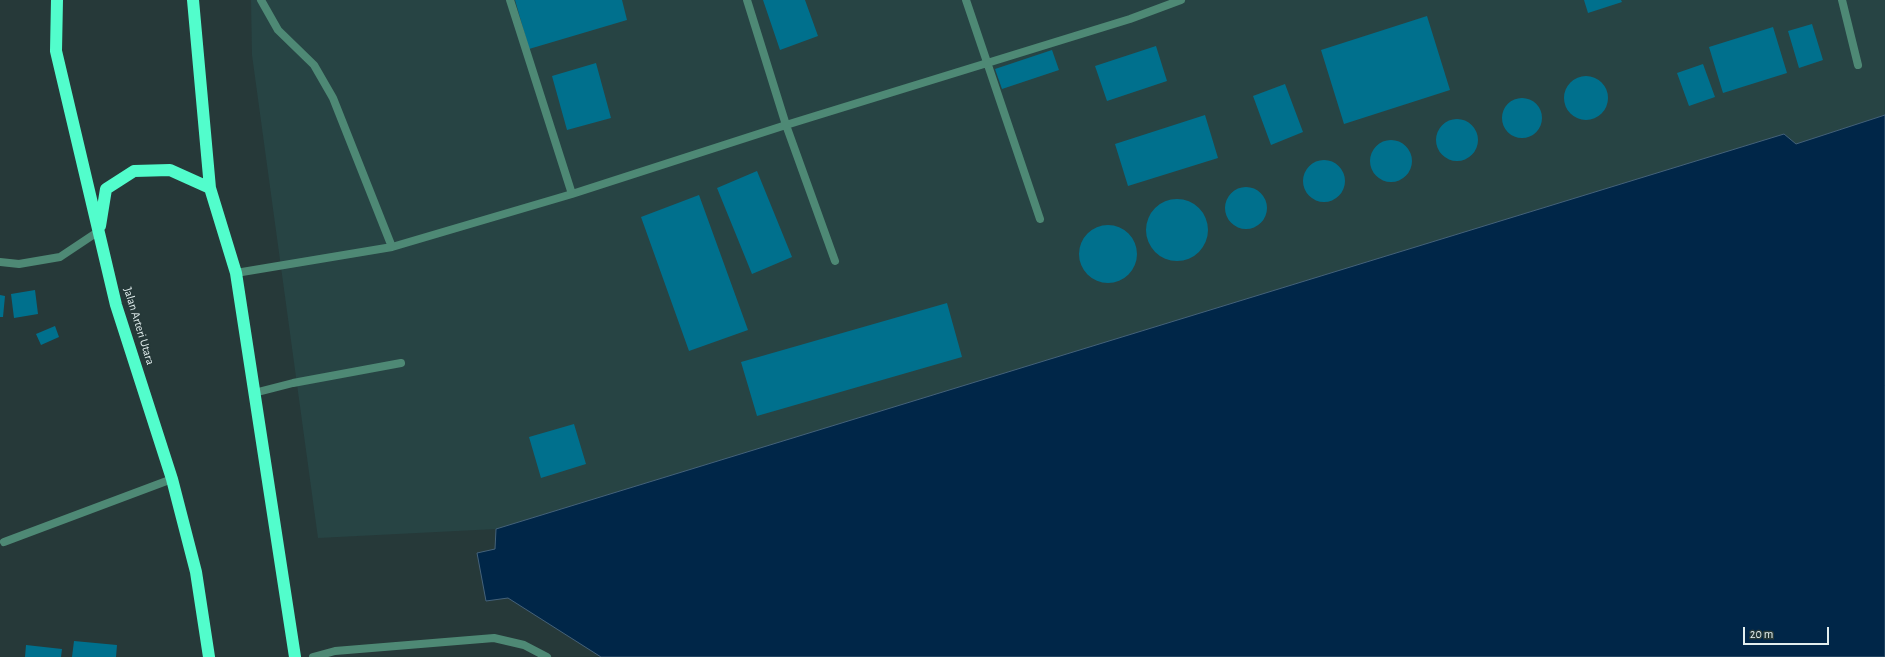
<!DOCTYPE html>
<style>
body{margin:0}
#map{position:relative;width:1885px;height:657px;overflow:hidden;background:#263939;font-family:"Alegreya Sans",sans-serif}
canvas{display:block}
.scale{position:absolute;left:1743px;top:627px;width:86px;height:18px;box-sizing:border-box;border:2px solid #e2eeee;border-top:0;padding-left:5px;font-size:12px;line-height:14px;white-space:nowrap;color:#e2eeee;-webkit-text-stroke:3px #263939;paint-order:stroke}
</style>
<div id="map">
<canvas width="1885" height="657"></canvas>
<div class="scale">20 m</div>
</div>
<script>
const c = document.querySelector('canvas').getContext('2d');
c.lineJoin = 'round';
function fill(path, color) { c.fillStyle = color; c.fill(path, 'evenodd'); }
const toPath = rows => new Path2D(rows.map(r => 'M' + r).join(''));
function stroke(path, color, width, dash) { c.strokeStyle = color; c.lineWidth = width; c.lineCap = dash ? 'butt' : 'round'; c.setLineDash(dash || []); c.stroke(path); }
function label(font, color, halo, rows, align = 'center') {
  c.font = font + ' "Alegreya Sans",sans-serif'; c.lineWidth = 3.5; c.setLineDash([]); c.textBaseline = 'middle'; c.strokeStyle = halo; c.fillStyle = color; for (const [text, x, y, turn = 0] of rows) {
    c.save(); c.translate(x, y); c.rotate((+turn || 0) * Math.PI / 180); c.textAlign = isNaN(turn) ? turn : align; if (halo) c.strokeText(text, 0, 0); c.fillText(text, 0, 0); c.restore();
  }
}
const built = toPath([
 [251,0,1885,0,1885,115,1796,144,1784,134,496,529,318,538,252,55]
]);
const water = toPath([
 [1885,115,1885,657,601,657,508,598,486,601,477,553,495,549,496,529,1784,134,1796,144,1885,115]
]);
const building = toPath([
 [515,0,622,0,627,20,529,49],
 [763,0,805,0,818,36,780,50],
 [1584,0,1621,0,1622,2,1588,13],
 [1427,16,1450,90,1344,124,1321,50],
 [1812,24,1823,60,1799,68,1788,31],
 [1773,27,1787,73,1723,93,1709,47],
 [1156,46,1167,81,1107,101,1095,66],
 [1052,50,1059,70,1002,89,995,69],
 [596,63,611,118,567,130,552,76],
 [1703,64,1715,97,1689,106,1677,73],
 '1564 98a22 22 0 1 1 44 0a22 22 0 1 1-44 0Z',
 [1285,84,1303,132,1271,145,1253,96],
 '1502 118a20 20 0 1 1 40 0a20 20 0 1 1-40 0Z',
 [1205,115,1218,158,1128,186,1115,144],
 '1436 140a21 21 0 1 1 42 0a21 21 0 1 1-42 0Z',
 '1370 161a21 21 0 1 1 42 0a21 21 0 1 1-42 0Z',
 '1303 181a21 21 0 1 1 42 0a21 21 0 1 1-42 0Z',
 [757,171,792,257,752,274,717,188],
 '1225 208a21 21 0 1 1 42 0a21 21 0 1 1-42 0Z',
 [699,195,748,330,689,351,641,217],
 '1146 230a31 31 0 1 1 62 0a31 31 0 1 1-62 0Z',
 '1079 254a29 29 0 1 1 58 0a29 29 0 1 1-58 0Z',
 [35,290,38,314,14,318,11,294],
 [0,295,5,296,3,317,0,317],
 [947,303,962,357,757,416,741,362],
 [55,326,59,337,41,345,36,334],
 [574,424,586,464,541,478,529,437],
 [74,641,117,645,116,657,72,657],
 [26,645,62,649,61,657,25,657]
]);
const lane = toPath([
 [261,0,278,30,314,65,333,98,392,247],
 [510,0,572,194],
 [747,0,786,125,835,261],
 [966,0,1040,219],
 [1842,0,1858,65],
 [236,273,392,247,572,194,786,125,1130,19,1181,0],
 [254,393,293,383,401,363],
 [4,542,172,479]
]);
const street = toPath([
 [0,262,19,264,60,257,99,231],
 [313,657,335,651,494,638,524,645,547,657]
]);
const highway = toPath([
 [57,0,56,51,116,305,172,479,196,572,209,657],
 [193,0,210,188,236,273,295,657],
 [100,226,106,189,134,171,170,170,210,188]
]);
const streetNames = [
 ["Jalan Arteri Utara",139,326,73]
];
fill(built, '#274444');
fill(water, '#002648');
stroke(water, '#44627a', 1);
fill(building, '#00708d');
stroke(lane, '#4e8975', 8);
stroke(street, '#4e8975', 8);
stroke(highway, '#52fdcc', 12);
label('12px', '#e2eeee', '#263939', streetNames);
</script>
